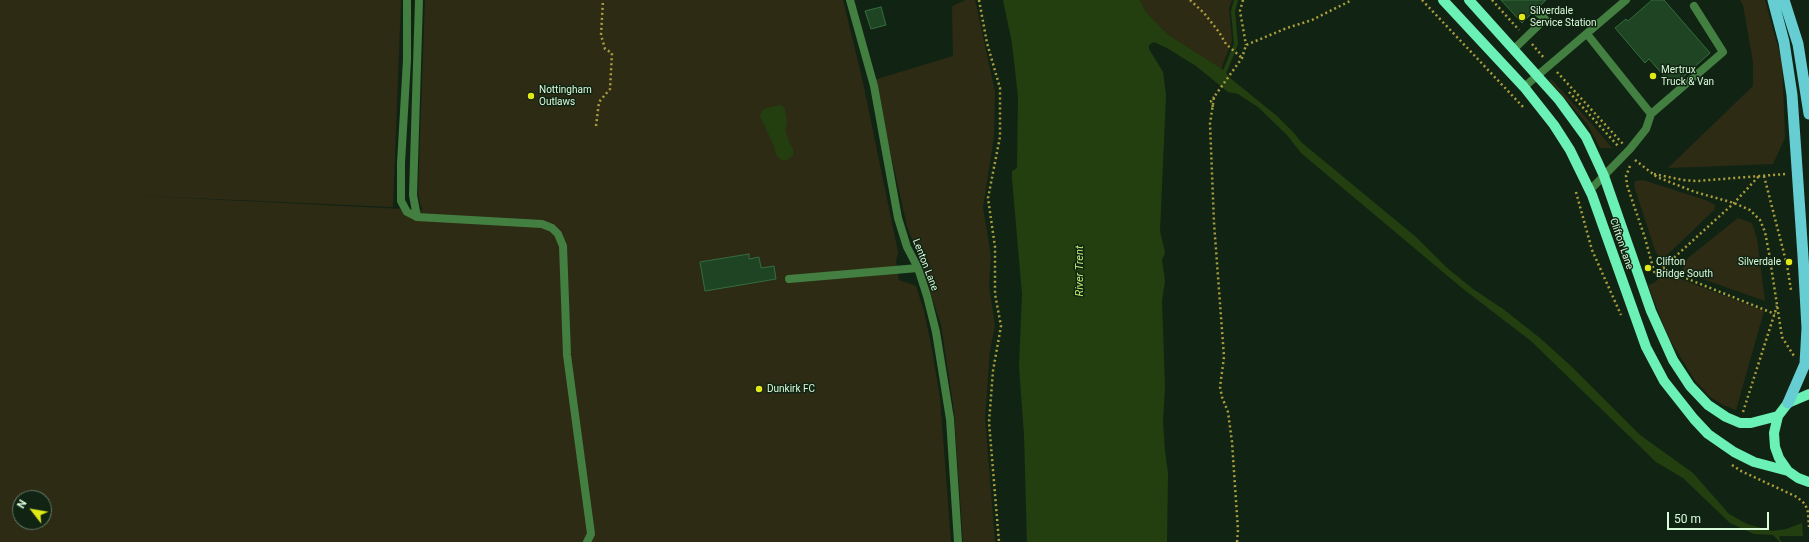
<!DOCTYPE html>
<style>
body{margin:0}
#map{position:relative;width:1809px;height:542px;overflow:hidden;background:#112413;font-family:Roboto,sans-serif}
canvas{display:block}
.north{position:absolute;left:12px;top:490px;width:40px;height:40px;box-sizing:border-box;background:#112413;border:1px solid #617a63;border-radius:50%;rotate:301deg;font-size:11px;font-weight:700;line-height:16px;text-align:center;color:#d9fbda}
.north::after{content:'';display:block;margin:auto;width:14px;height:18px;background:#e0e818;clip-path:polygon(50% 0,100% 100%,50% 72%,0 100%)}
.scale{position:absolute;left:1667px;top:512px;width:102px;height:18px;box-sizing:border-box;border:2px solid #d9fbda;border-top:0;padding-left:5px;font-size:12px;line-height:14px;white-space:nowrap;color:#d9fbda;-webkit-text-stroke:3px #112413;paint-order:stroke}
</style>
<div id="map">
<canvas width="1809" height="542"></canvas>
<div class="north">N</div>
<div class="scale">50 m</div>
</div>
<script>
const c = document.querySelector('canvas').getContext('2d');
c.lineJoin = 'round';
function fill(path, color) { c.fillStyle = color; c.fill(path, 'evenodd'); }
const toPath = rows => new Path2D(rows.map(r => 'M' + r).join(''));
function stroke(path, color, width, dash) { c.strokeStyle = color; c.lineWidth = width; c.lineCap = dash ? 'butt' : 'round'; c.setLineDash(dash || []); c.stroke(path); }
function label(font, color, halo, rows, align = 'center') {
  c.font = font + ' Roboto,sans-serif'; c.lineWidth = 3; c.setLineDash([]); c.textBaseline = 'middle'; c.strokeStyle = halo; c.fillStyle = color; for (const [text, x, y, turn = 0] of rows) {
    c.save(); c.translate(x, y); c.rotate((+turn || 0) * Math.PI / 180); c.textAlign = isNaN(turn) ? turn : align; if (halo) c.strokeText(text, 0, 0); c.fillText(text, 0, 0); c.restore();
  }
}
const green = toPath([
 [0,0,401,0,393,207,124,195,423,210,420,204,418,193,425,0,843,0,862,78,898,252,896,261,899,280,916,286,924,311,932,350,940,398,951,542,606,542,600,507,606,542,0,542],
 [20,498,44,498,44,522,20,522],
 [966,0,975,0,995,92,994,136,983,208,991,256,989,285,995,326,990,350,985,418,995,542,963,542,954,410,941,325,920,260,907,226,874,80,953,56,952,6],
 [1140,0,1232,0,1229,8,1232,41,1221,69,1167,34,1146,12],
 [1740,0,1765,0,1782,62,1785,138,1773,164,1668,168,1753,86,1753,62,1743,5],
 [1551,79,1590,122,1612,148,1600,148,1588,125,1549,80],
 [1643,180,1708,201,1715,205,1714,210,1663,259,1659,257,1655,250,1634,186,1635,181],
 [1738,218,1752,223,1757,239,1765,301,1683,272,1684,265,1688,258],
 [1665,273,1764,311,1736,410,1723,405,1709,396,1694,379,1668,337,1648,285,1654,283]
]);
const water = toPath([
 [1003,0,1140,0,1146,12,1167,34,1225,71,1230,78,1277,116,1294,133,1301,142,1416,237,1446,267,1473,289,1503,309,1540,338,1572,367,1640,435,1693,473,1729,514,1747,524,1772,531,1786,529,1802,523,1803,536,1780,536,1779,538,1782,542,1780,542,1773,535,1754,534,1730,523,1683,478,1656,462,1531,341,1462,288,1301,153,1287,135,1258,107,1238,94,1228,92,1196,66,1167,48,1154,42,1149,45,1149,49,1163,72,1166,95,1160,231,1165,253,1162,260,1165,281,1162,301,1165,386,1163,422,1165,451,1168,473,1167,542,1027,542,1024,435,1019,366,1022,294,1012,179,1012,171,1017,168,1018,97,1012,43],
 [781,105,785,109,787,123,785,130,789,142,793,149,793,155,787,160,782,160,776,155,774,146,760,116,761,112,766,108]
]);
const stream = toPath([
 [1225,71,1236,44,1233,11,1236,0]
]);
const building = toPath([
 [1501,0,1546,0,1539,7,1536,5,1531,6,1530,9,1531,14,1522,23,1501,0],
 [1652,0,1664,0,1710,53,1673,86,1649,59,1645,63,1615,28,1626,19,1628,21,1652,0],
 [881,7,886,25,871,29,865,11,881,7],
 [749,254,749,259,759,257,761,268,774,266,776,279,705,291,700,262,749,254]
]);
const path = toPath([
 [979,0,987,43,1000,88,1000,137,988,198,995,247,995,294,1001,326,993,371,989,422,999,542],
 [1190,0,1204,13,1219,32,1226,44,1242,58],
 [1243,0,1240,11,1246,45],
 [1422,0,1524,108],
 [1492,0,1519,30],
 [1532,44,1544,58],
 [1557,72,1623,144],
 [1569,92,1618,146],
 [1213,107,1211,101,1214,97],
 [596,126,599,102,610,89,612,53,605,49,601,35,603,0],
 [1635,160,1657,177,1695,192,1734,203,1750,210,1760,220,1765,232,1769,253,1782,337,1794,356],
 [1630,166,1626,176,1627,185,1645,238,1655,275,1734,203,1759,176],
 [1654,174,1683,180,1697,181,1785,174],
 [1764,176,1787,265,1791,290],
 [1576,192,1592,250,1621,315],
 [1663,269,1775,314],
 [1743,412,1777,306],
 [1732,465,1741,471,1797,497,1805,504,1808,512,1809,527],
 [1237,542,1238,530,1232,442,1228,412,1222,397,1220,387,1224,357,1214,223,1210,124,1214,97,1242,58,1246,45,1287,28,1312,20,1352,0]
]);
const service = toPath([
 [407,0,407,60,401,163,401,201,407,212,417,217,542,224,552,228,558,234,563,246,567,355,591,534,587,542],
 [1587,34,1651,114,1646,129,1630,149,1590,190],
 [1514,49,1545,19,1535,10],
 [1524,87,1626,0],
 [1651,114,1723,52,1694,6],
 [417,217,413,195,419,0],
 [789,279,918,268]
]);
const minor = toPath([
 [850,0,874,86,898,218,907,247,918,268,927,296,936,332,950,419,958,542]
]);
const primary = toPath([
 [1443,0,1524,87,1554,125,1570,150,1592,195,1646,347,1664,381,1694,419,1708,434,1734,452,1754,462,1788,471],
 [1469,0,1559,100,1586,137,1604,176,1651,311,1673,360,1690,386,1708,405,1726,417,1740,423,1751,423,1778,416],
 [1809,394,1788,403,1778,416,1774,433,1775,447,1779,458,1788,471,1798,478,1809,482]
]);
const trunk = toPath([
 [1773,0,1784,42,1792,95,1803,256,1807,328,1805,364,1788,403],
 [1784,0,1798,44,1809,114]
]);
const markers = [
 [1522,17,4,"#e0e818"],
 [1653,76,4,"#e0e818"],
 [531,96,4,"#e0e818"],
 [1789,262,4,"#e0e818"],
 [1648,268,4,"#e0e818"],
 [759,389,4,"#e0e818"]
];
const poiNames = [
 ["Silverdale",1530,11],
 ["Service Station",1530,23],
 ["Mertrux",1661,70],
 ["Truck & Van",1661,82],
 ["Nottingham",539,90],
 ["Outlaws",539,102],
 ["Clifton",1656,262],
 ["Bridge South",1656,274],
 ["Silverdale",1781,262,"right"],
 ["Dunkirk FC",767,389]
];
const streetNames = [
 ["Clifton Lane",1621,244,71],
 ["Lenton Lane",925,265,69]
];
const waterNames = [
 ["River Trent",1080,271,-90]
];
fill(green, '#2e2b15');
fill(water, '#243f0f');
stroke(stream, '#243f0f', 4);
fill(building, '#1f4424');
stroke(building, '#346d3c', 1);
stroke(path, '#ac9e3c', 2.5, [2, 3]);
stroke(service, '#437f41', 8);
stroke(minor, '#437f41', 8);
stroke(primary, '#6bf0b6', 10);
stroke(trunk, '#66ced2', 11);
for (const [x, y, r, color] of markers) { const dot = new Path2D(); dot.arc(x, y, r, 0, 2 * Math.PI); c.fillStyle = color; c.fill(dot); stroke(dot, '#112413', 1.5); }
label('10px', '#d9fbda', '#112413', poiNames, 'left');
label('10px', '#d9fbda', '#112413', streetNames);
label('italic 11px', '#bdf171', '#112413', waterNames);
</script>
